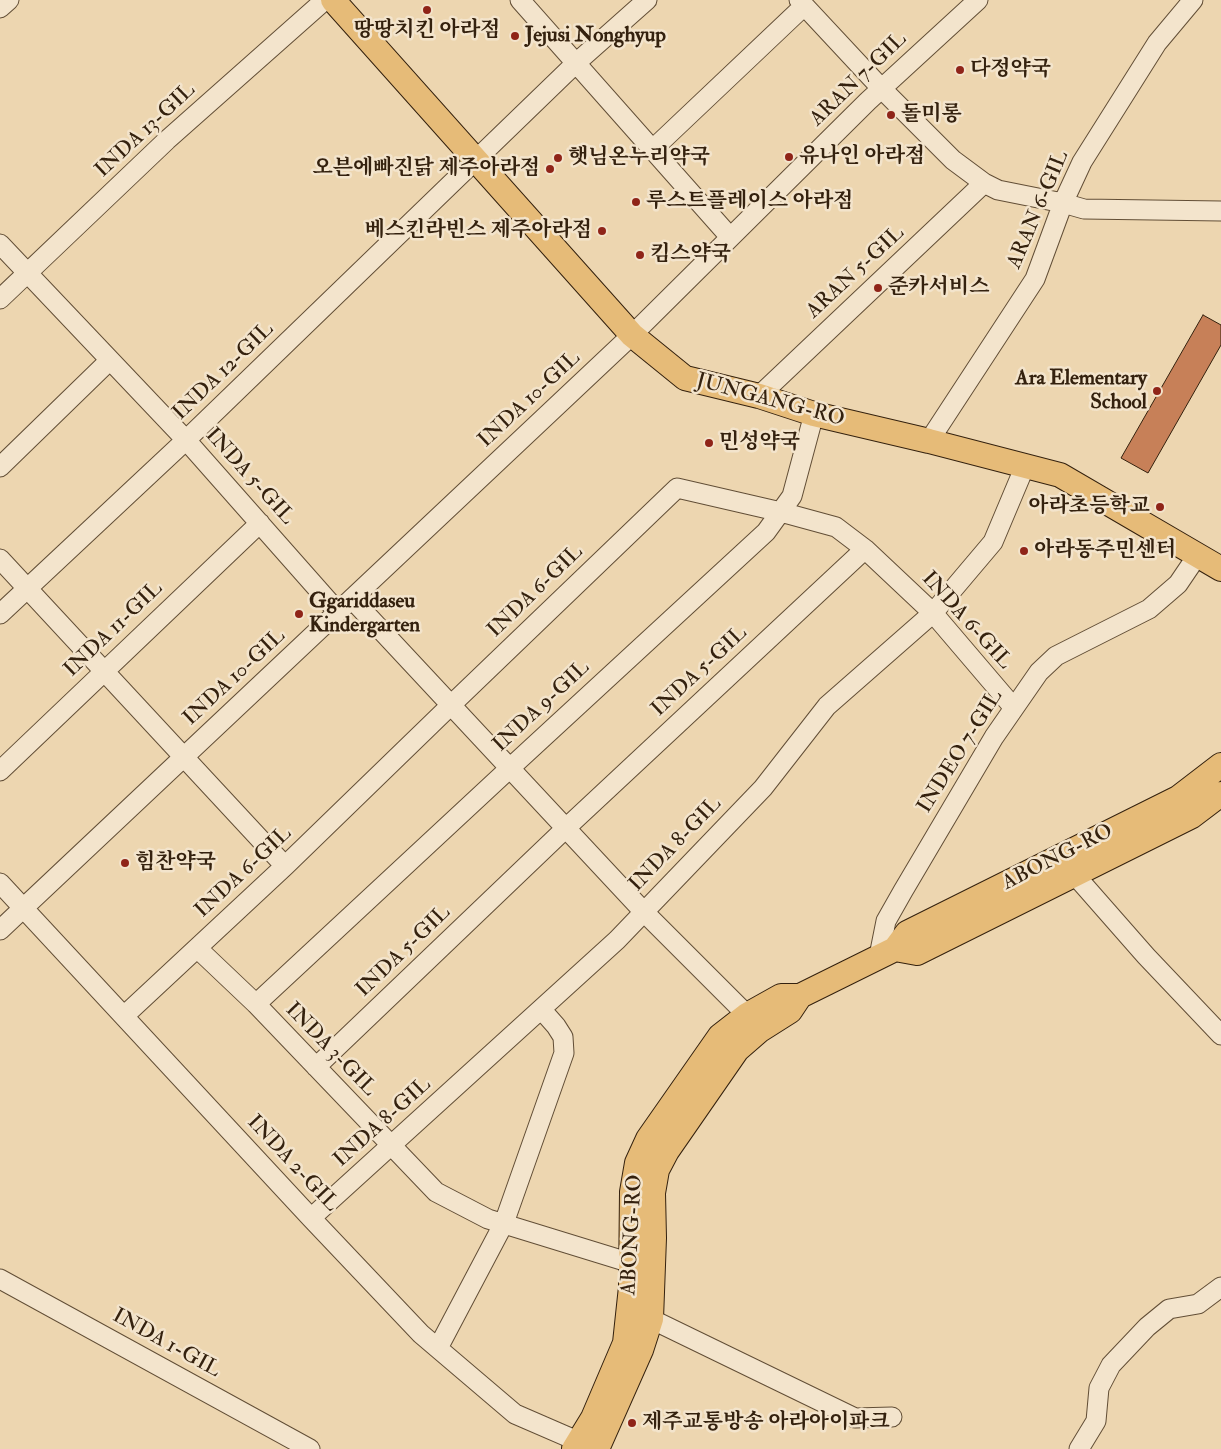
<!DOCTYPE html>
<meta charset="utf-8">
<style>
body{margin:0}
canvas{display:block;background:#edd6b0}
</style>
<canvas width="1221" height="1449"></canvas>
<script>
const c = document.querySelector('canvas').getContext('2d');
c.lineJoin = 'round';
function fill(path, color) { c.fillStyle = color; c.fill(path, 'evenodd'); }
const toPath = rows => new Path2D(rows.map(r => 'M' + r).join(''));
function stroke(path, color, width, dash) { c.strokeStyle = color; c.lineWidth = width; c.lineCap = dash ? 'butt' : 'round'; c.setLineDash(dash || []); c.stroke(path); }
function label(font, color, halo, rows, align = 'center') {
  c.font = font + ' "IM FELL Double Pica","Noto Serif KR",serif'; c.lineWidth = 5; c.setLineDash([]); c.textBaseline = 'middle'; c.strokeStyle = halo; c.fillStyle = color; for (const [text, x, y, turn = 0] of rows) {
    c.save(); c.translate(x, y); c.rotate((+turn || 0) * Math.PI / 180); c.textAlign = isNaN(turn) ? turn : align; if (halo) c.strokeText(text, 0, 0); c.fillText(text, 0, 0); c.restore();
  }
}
const building = toPath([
 [1203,315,1221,325,1221,345,1148,473,1121,458,1203,315]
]);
const minor = toPath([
 [520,0,730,237],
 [799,0,881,88,953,160,984,183,998,190,1063,203,1084,209,1221,211],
 [0,8,9,0],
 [652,150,804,6],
 [0,244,186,440,338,612],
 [0,299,167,140,325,0],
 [759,396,984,183],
 [929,441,1035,279,1063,203,1082,162,1157,43,1193,0],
 [0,467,110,360],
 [0,559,285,866],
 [352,599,644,912,747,1015],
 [0,614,186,440,576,63,647,0],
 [0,771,260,523],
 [1074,874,1146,956,1221,1035],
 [0,883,311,1218,421,1334,515,1414,591,1447],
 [0,930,632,335,868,101,978,0],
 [197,948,256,1004,436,1192,488,1219,631,1263,643,1262],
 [879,956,886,921,903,891,994,737,1039,672,1056,656,1149,609,1178,584,1197,556],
 [256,1004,510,768,766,532,792,496,814,414],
 [124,1016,285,866,451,705,677,488,781,512,836,527,865,549,933,613,1014,708],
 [316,1067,566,828,865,549],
 [311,1218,617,940,763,788,827,706,933,613,993,542,1025,466],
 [0,1279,310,1449],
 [651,1319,855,1418,892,1417],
 [438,1348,504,1223,564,1053,563,1037,556,1026,541,1009],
 [1079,1449,1096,1421,1099,1388,1111,1365,1147,1327,1169,1309,1198,1304,1221,1287]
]);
const major = toPath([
 [333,0,632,335,685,378,759,396,814,414,929,441,1060,475,1221,569],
 [895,949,917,953,1192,816,1221,794],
 [574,1449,593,1418,625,1343,631,1287,632,1192,637,1163,648,1139,720,1036,747,1015,781,996,800,996,895,949,907,933,1178,798,1221,765],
 [597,1449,641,1350,651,1319,654,1238,653,1193,657,1170,667,1151,737,1050,760,1030,790,1011,800,996]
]);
const markers = [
 [427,10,5,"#8f2418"],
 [515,36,5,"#8f2418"],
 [960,70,5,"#8f2418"],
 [891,115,5,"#8f2418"],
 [789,157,5,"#8f2418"],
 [558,158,5,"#8f2418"],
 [550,169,5,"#8f2418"],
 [636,202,5,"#8f2418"],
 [602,231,5,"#8f2418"],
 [640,255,5,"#8f2418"],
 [878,288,5,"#8f2418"],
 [1157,391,5,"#8f2418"],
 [709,443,5,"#8f2418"],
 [1160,507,5,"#8f2418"],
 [1024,551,5,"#8f2418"],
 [299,614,5,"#8f2418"],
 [125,863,5,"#8f2418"],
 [632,1423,5,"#8f2418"]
];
const poiNames = [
 ["땅땅치킨 아라점",427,31,"center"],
 ["Jejusi Nonghyup",525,36],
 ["다정약국",970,70],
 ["돌미롱",901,115],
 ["유나인 아라점",799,157],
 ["햇님온누리약국",568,158],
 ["오븐에빠진닭 제주아라점",540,169,"right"],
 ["루스트플레이스 아라점",646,202],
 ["베스킨라빈스 제주아라점",592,231,"right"],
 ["킴스약국",650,255],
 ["준카서비스",888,288],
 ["Ara Elementary",1147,379,"right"],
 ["School",1147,403,"right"],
 ["민성약국",719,443],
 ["아라초등학교",1150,507,"right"],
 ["아라동주민센터",1034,551],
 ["Ggariddaseu",309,602],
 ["Kindergarten",309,626],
 ["힘찬약국",135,863],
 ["제주교통방송 아라아이파크",642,1423]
];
const streetNames = [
 ["ARAN 7-GIL",859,80,-44],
 ["INDA 13-GIL",146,131,-43],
 ["ARAN 6-GIL",1039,210,-67],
 ["ARAN 5-GIL",856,273,-43],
 ["INDA 12-GIL",224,372,-44],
 ["INDA 10-GIL",530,400,-43],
 ["JUNGANG-RO",770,401,15],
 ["INDA 5-GIL",249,477,48],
 ["INDA 6-GIL",536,592,-44],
 ["INDA 6-GIL",966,621,48],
 ["INDA 11-GIL",114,630,-44],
 ["INDA 5-GIL",700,672,-43],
 ["INDA 10-GIL",235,678,-43],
 ["INDA 9-GIL",542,707,-43],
 ["INDEO 7-GIL",961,752,-58],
 ["INDA 8-GIL",676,845,-46],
 ["ABONG-RO",1058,858,-27],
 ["INDA 6-GIL",244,873,-43],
 ["INDA 5-GIL",404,952,-44],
 ["INDA 3-GIL",330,1050,46],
 ["INDA 8-GIL",383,1123,-42],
 ["INDA 2-GIL",292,1164,47],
 ["ABONG-RO",633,1235,-87],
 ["INDA 1-GIL",166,1344,29]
];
fill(building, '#c78058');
stroke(building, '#34210e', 1);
stroke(minor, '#624e36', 21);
stroke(major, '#34210e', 26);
stroke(minor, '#f3e4cc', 19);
stroke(major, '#e6bb78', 24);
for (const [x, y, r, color] of markers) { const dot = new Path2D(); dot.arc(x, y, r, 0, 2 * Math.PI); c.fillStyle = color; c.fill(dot); stroke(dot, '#f3e4cc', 2); }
label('bold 21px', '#34210e', '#f3e4cc', poiNames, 'left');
label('21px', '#34210e', '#f3e4cc', streetNames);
</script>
